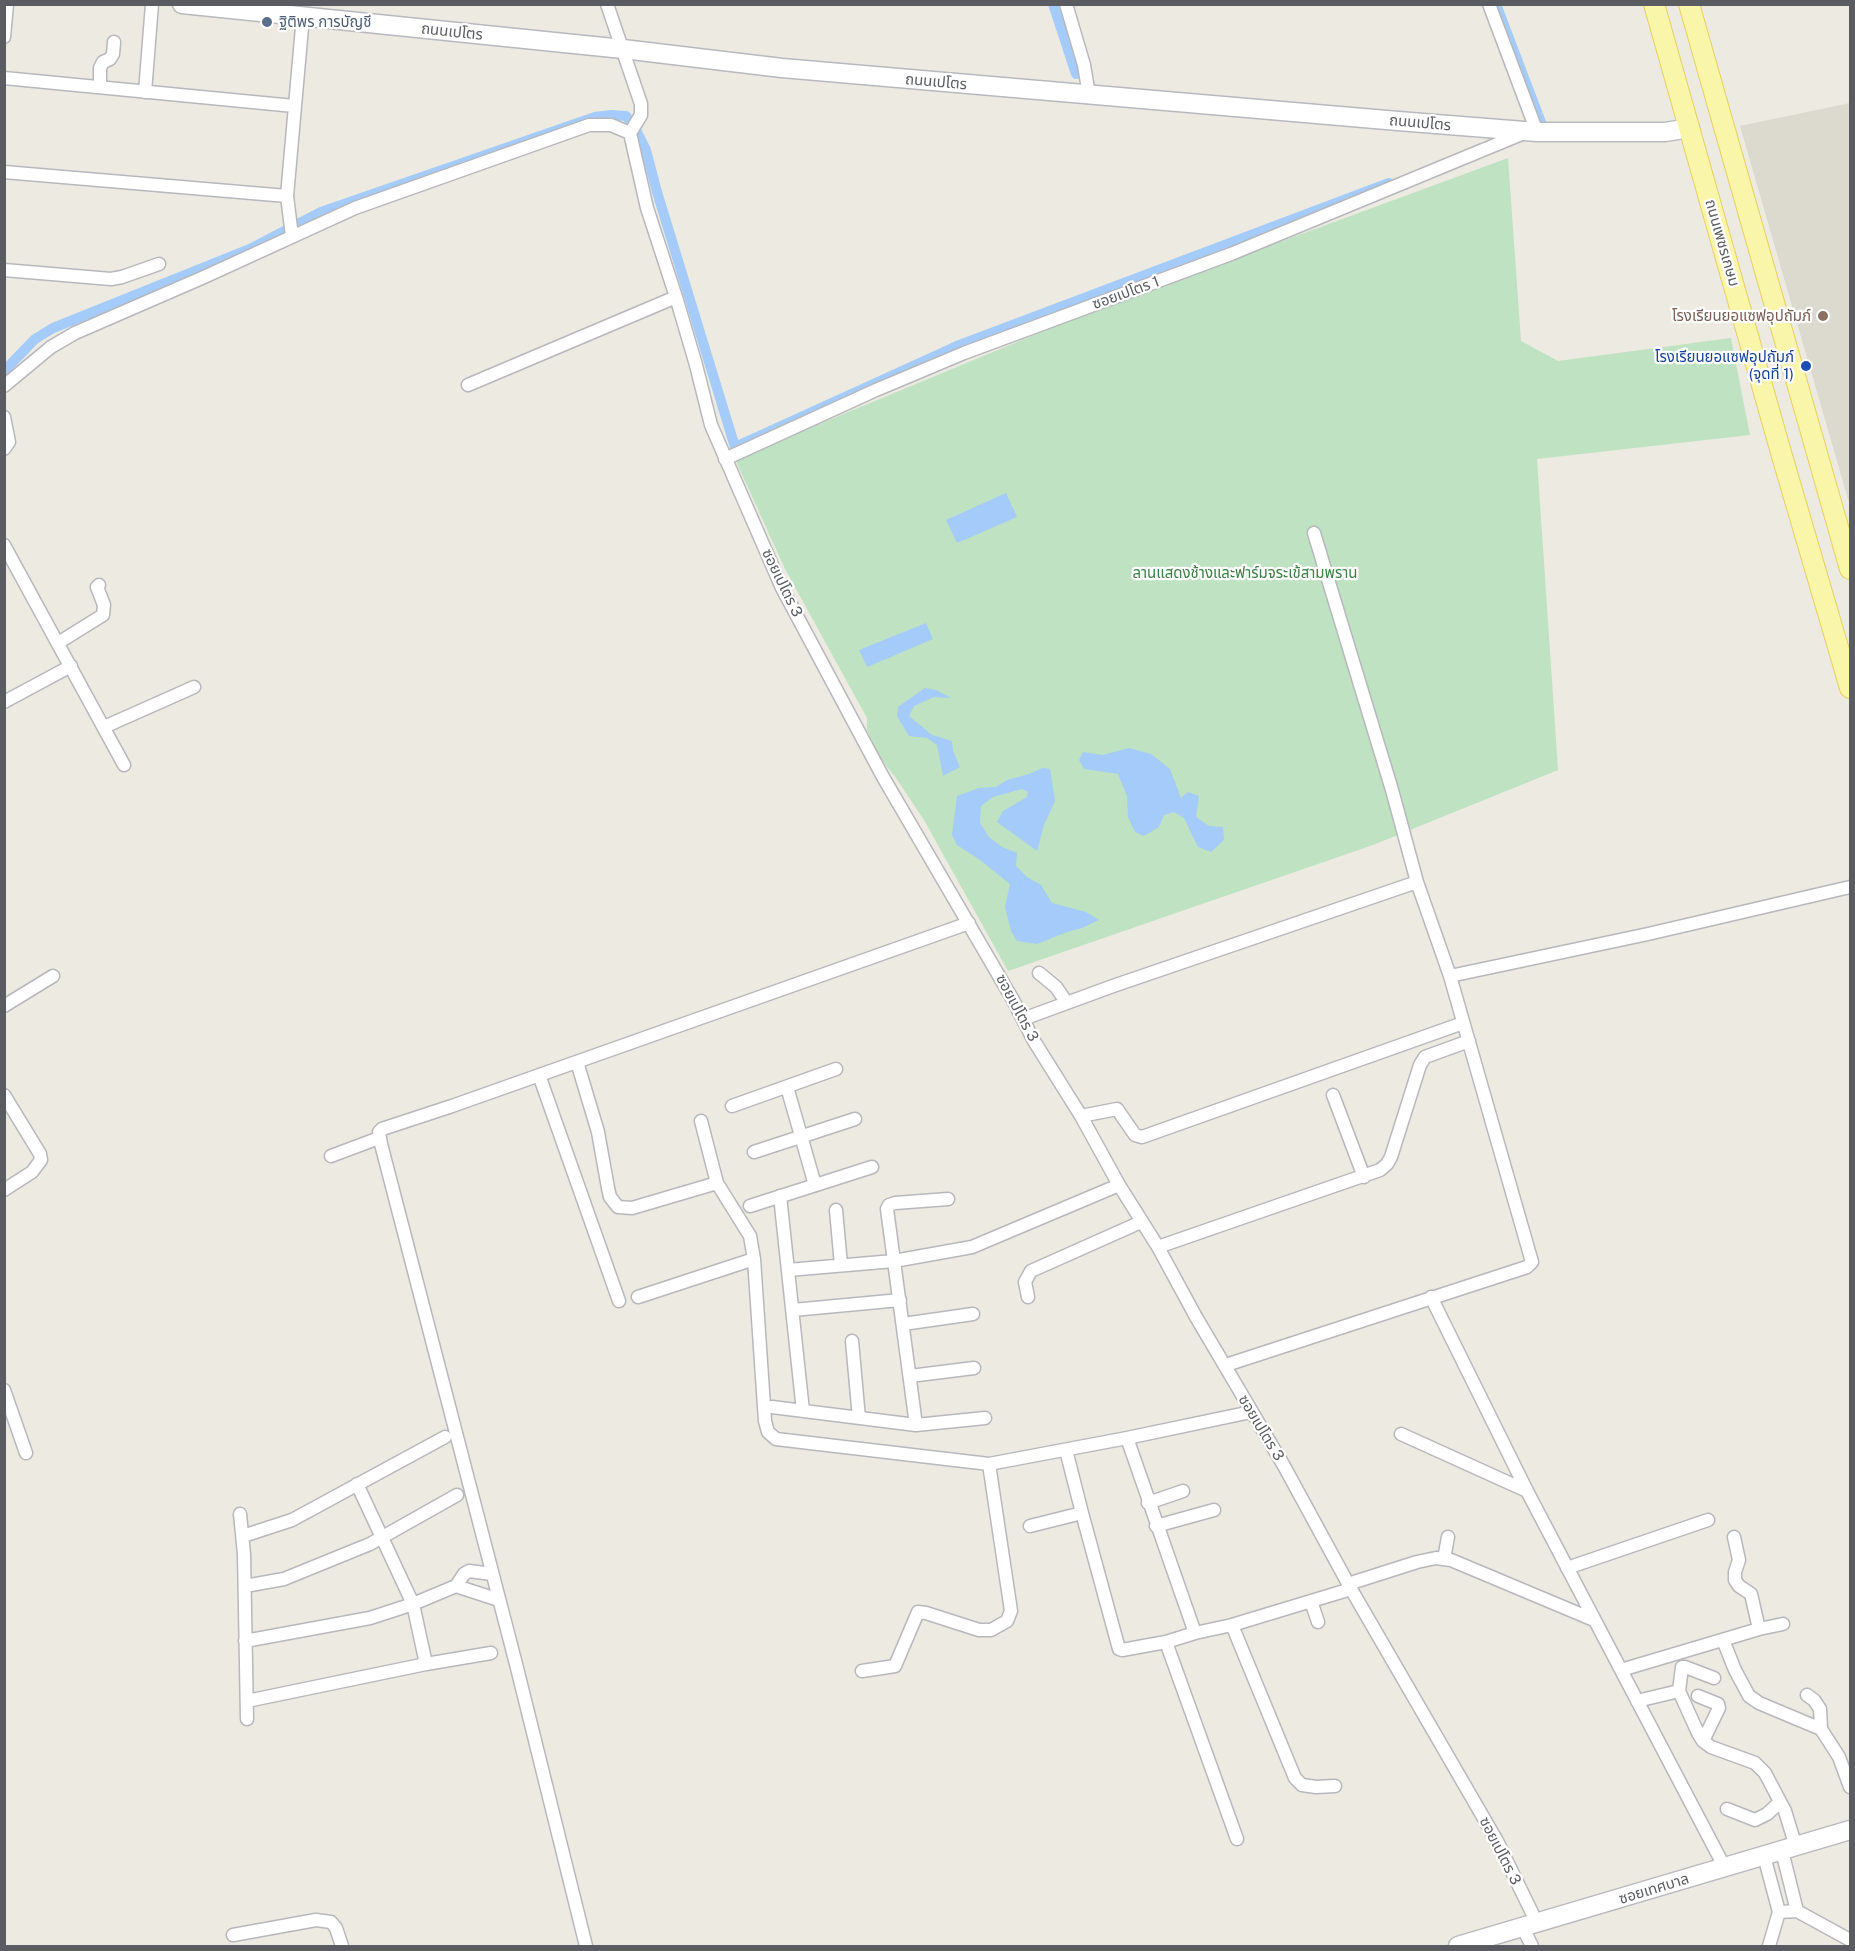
<!DOCTYPE html>
<meta charset="utf-8">
<style>
body{margin:0}
#map{position:relative;width:1855px;height:1951px;overflow:hidden;background:#eceae1;font-family:"Public Sans",sans-serif}
canvas{display:block}
.frame{position:absolute;inset:0;border:6px solid #5a5c61;pointer-events:none}
</style>
<div id="map">
<canvas width="1855" height="1951"></canvas>
<div class="frame"></div>
</div>
<script>
const c = document.querySelector('canvas').getContext('2d');
c.lineJoin = 'round';
function fill(path, color) { c.fillStyle = color; c.fill(path, 'evenodd'); }
const toPath = rows => new Path2D(rows.map(r => 'M' + r).join(''));
function stroke(path, color, width, dash) { c.strokeStyle = color; c.lineWidth = width; c.lineCap = dash ? 'butt' : 'round'; c.setLineDash(dash || []); c.stroke(path); }
function label(font, color, halo, rows, align = 'center') {
  c.font = font + ' "Public Sans","Noto Sans Thai",sans-serif'; c.lineWidth = 4.5; c.setLineDash([]); c.textBaseline = 'middle'; c.strokeStyle = halo; c.fillStyle = color; for (const [text, x, y, turn = 0] of rows) {
    c.save(); c.translate(x, y); c.rotate((+turn || 0) * Math.PI / 180); c.textAlign = isNaN(turn) ? turn : align; if (halo) c.strokeText(text, 0, 0); c.fillText(text, 0, 0); c.restore();
  }
}
const education = toPath([
 [1850,103,1850,506,1740,126]
]);
const green = toPath([
 [1508,158,1521,341,1558,361,1731,338,1750,435,1537,459,1558,770,1373,845,1008,971,924,820,896,778,880,758,867,730,867,718,785,569,735,459,1087,313]
]);
const water = toPath([
 [1006,493,1017,517,957,543,946,520],
 [926,623,933,639,867,667,859,650],
 [925,688,936,690,951,698,934,697,914,706,909,716,932,735,952,741,953,751,960,767,943,776,937,745,927,738,909,736,897,716,898,707],
 [1129,748,1151,754,1170,769,1181,798,1188,792,1199,796,1196,817,1209,826,1223,827,1224,840,1211,852,1198,847,1184,818,1174,812,1164,815,1159,827,1144,836,1135,832,1128,817,1127,796,1118,774,1084,769,1079,760,1083,752,1103,755],
 [1042,768,1050,769,1055,801,1044,825,1037,851,997,822,1003,811,1027,797,1028,792,1022,789,993,797,981,806,980,823,989,837,1002,847,1017,853,1016,866,1027,877,1041,885,1052,903,1086,912,1099,920,1082,928,1067,932,1037,944,1017,941,1011,931,1005,907,1010,884,980,860,957,845,952,835,957,796,979,788,996,787,1007,780,1029,774]
]);
const canal = toPath([
 [1053,4,1076,74],
 [1496,4,1542,125,1532,128],
 [4,371,35,339,53,328,250,249,321,212,595,117,611,115,626,116,633,124,646,150,657,192,735,447,957,346,1389,183]
]);
const street = toPath([
 [607,4,641,104,641,115,630,133,647,208,676,297,696,365,711,425,782,588,883,777,1013,1000,1034,1041,1081,1116,1119,1185,1158,1247,1196,1317,1284,1466,1351,1589,1497,1841,1537,1923],
 [1066,4,1084,65,1089,95],
 [1489,4,1537,132],
 [4,37,7,4],
 [4,78,294,106],
 [100,87,100,68,103,62,110,59,113,54,114,42],
 [145,92,152,4],
 [4,172,287,196],
 [292,236,287,196,303,16],
 [4,270,111,279,122,277,159,264],
 [468,385,676,297],
 [4,386,51,347,75,333,204,277,355,208,589,125,611,125,630,133],
 [4,417,9,442,4,449],
 [725,459,876,390,964,353,1231,254,1524,133],
 [4,545,124,765],
 [58,643,103,615,104,605,97,587,99,585],
 [4,702,71,666],
 [104,727,194,687],
 [1039,973,1056,987,1067,1003],
 [1450,976,1648,934,1850,887],
 [4,1006,53,976],
 [1023,1019,1113,986,1417,882],
 [577,1062,598,1132,608,1188,610,1197,618,1207,632,1208,717,1183],
 [539,1075,619,1301],
 [787,1087,815,1185],
 [4,1095,40,1154,41,1160,32,1172,4,1190],
 [1333,1095,1364,1177],
 [732,1106,836,1069],
 [1081,1116,1117,1109,1135,1135,1142,1137,1463,1023],
 [701,1121,717,1183,750,1236,754,1259,765,1421,768,1432,776,1439,989,1464,1127,1438,1251,1412],
 [754,1152,855,1119],
 [331,1156,379,1138],
 [780,1196,803,1411],
 [948,1199,895,1203,889,1205,887,1209,916,1425,985,1418],
 [750,1206,872,1167],
 [836,1210,841,1265],
 [1158,1247,1380,1170,1387,1164,1391,1157,1420,1065,1425,1057,1469,1041],
 [788,1270,894,1261,972,1247,1119,1185],
 [638,1297,754,1259],
 [1028,1297,1025,1282,1031,1271,1141,1222],
 [1431,1297,1527,1491,1725,1868],
 [793,1310,900,1300],
 [903,1324,973,1314],
 [852,1341,859,1418],
 [1226,1365,1527,1267,1532,1262,1450,976,1417,882,1392,790,1314,533],
 [910,1376,974,1368],
 [4,1390,26,1453],
 [772,1407,916,1425],
 [1401,1434,1527,1491],
 [1127,1438,1195,1633],
 [1066,1450,1082,1513,1119,1649,1122,1650,1166,1642,1195,1633,1232,1625,1351,1589],
 [357,1484,413,1604,426,1664],
 [1148,1503,1183,1491],
 [240,1514,244,1554,247,1719],
 [1030,1526,1082,1513],
 [1156,1526,1214,1510],
 [243,1536,292,1520,445,1437],
 [1444,1559,1448,1537],
 [1567,1568,1708,1520],
 [1348,1584,1417,1562,1436,1558,1451,1560,1594,1620],
 [245,1586,284,1579,370,1544,457,1495],
 [456,1586,464,1574,469,1571,492,1574],
 [1311,1601,1318,1622],
 [1232,1625,1295,1778,1302,1785,1316,1787,1335,1786],
 [1759,1629,1783,1624],
 [1723,1640,1735,1670,1749,1696,1759,1703,1821,1729,1839,1757,1850,1787],
 [245,1641,370,1618,413,1604,456,1586,499,1600],
 [1166,1642,1237,1839],
 [1621,1670,1759,1629,1751,1594,1739,1586,1735,1580,1735,1572,1739,1560,1734,1537],
 [862,1671,895,1666,918,1612,926,1613,979,1630,991,1630,1007,1621,1011,1611,989,1464],
 [1679,1691,1698,1733,1703,1741,1711,1747,1755,1763,1765,1773,1785,1811,1796,1847],
 [1807,1695,1814,1700,1820,1709,1821,1729],
 [1698,1696,1718,1704,1719,1708,1703,1741],
 [247,1701,426,1664,491,1653],
 [1637,1701,1679,1691,1682,1667,1685,1667,1714,1678],
 [1727,1809,1755,1820,1767,1814,1780,1802],
 [1782,1851,1797,1911],
 [1764,1856,1779,1912,1769,1946],
 [1779,1912,1797,1911,1850,1940],
 [1523,1928,1532,1946],
 [233,1935,316,1920,331,1922,336,1928,342,1946],
 [586,1946,516,1664,381,1144,379,1132,382,1129,452,1106,969,923]
]);
const secondary = toPath([
 [182,4,623,49,782,68,1398,121,1537,132,1665,132,1690,128],
 [1458,1946,1850,1830]
]);
const primary = toPath([
 [1654,4,1782,456,1850,688],
 [1689,4,1850,569]
]);
const markers = [
 [267,22,6,"#5c6f8a"],
 [1823,316,6,"#8d6e63"],
 [1806,366,6,"#1a4fb4"]
];
const serviceNames = [
 ["ฐิติพร การบัญชี",279,22]
];
const streetNames = [
 ["ถนนเปโตร",452,32,6],
 ["ถนนเปโตร",936,82,5],
 ["ถนนเปโตร",1420,123,5],
 ["ถนนเพชรเกษม",1722,243,74],
 ["ซอยเปโตร 1",1126,293,-20],
 ["ซอยเปโตร 3",782,583,64],
 ["ซอยเปโตร 3",1017,1008,62],
 ["ซอยเปโตร 3",1261,1428,59],
 ["ซอยเปโตร 3",1500,1851,63],
 ["ซอยเทศบาล",1654,1889,-17]
];
const educationNames = [
 ["โรงเรียนยอแซฟอุปถัมภ์",1811,316]
];
const transitNames = [
 ["โรงเรียนยอแซฟอุปถัมภ์",1794,357],
 ["(จุดที่ 1)",1794,374]
];
const parkNames = [
 ["ลานแสดงช้างและฟาร์มจระเข้สามพราน",1245,573]
];
fill(education, '#dcdacf');
fill(green, '#bfe2c2');
fill(water, '#a4cbf9');
stroke(canal, '#a4cbf9', 10);
stroke(street, '#b7b8bd', 15);
stroke(secondary, '#b7b9bf', 21);
stroke(primary, '#e8cf5e', 22);
stroke(street, '#fff', 12);
stroke(secondary, '#fff', 18);
stroke(primary, '#f9f5a9', 20);
for (const [x, y, r, color] of markers) { const dot = new Path2D(); dot.arc(x, y, r, 0, 2 * Math.PI); c.fillStyle = color; c.fill(dot); stroke(dot, '#fff', 2); }
label('15px', '#4e5e75', '#fff', serviceNames, 'left');
label('15px', '#5a5c61', '#fff', streetNames);
label('15px', '#785e54', '#fff', educationNames, 'right');
label('15px', '#164399', '#fff', transitNames, 'right');
label('15px', '#3a8044', '#fff', parkNames);
</script>
